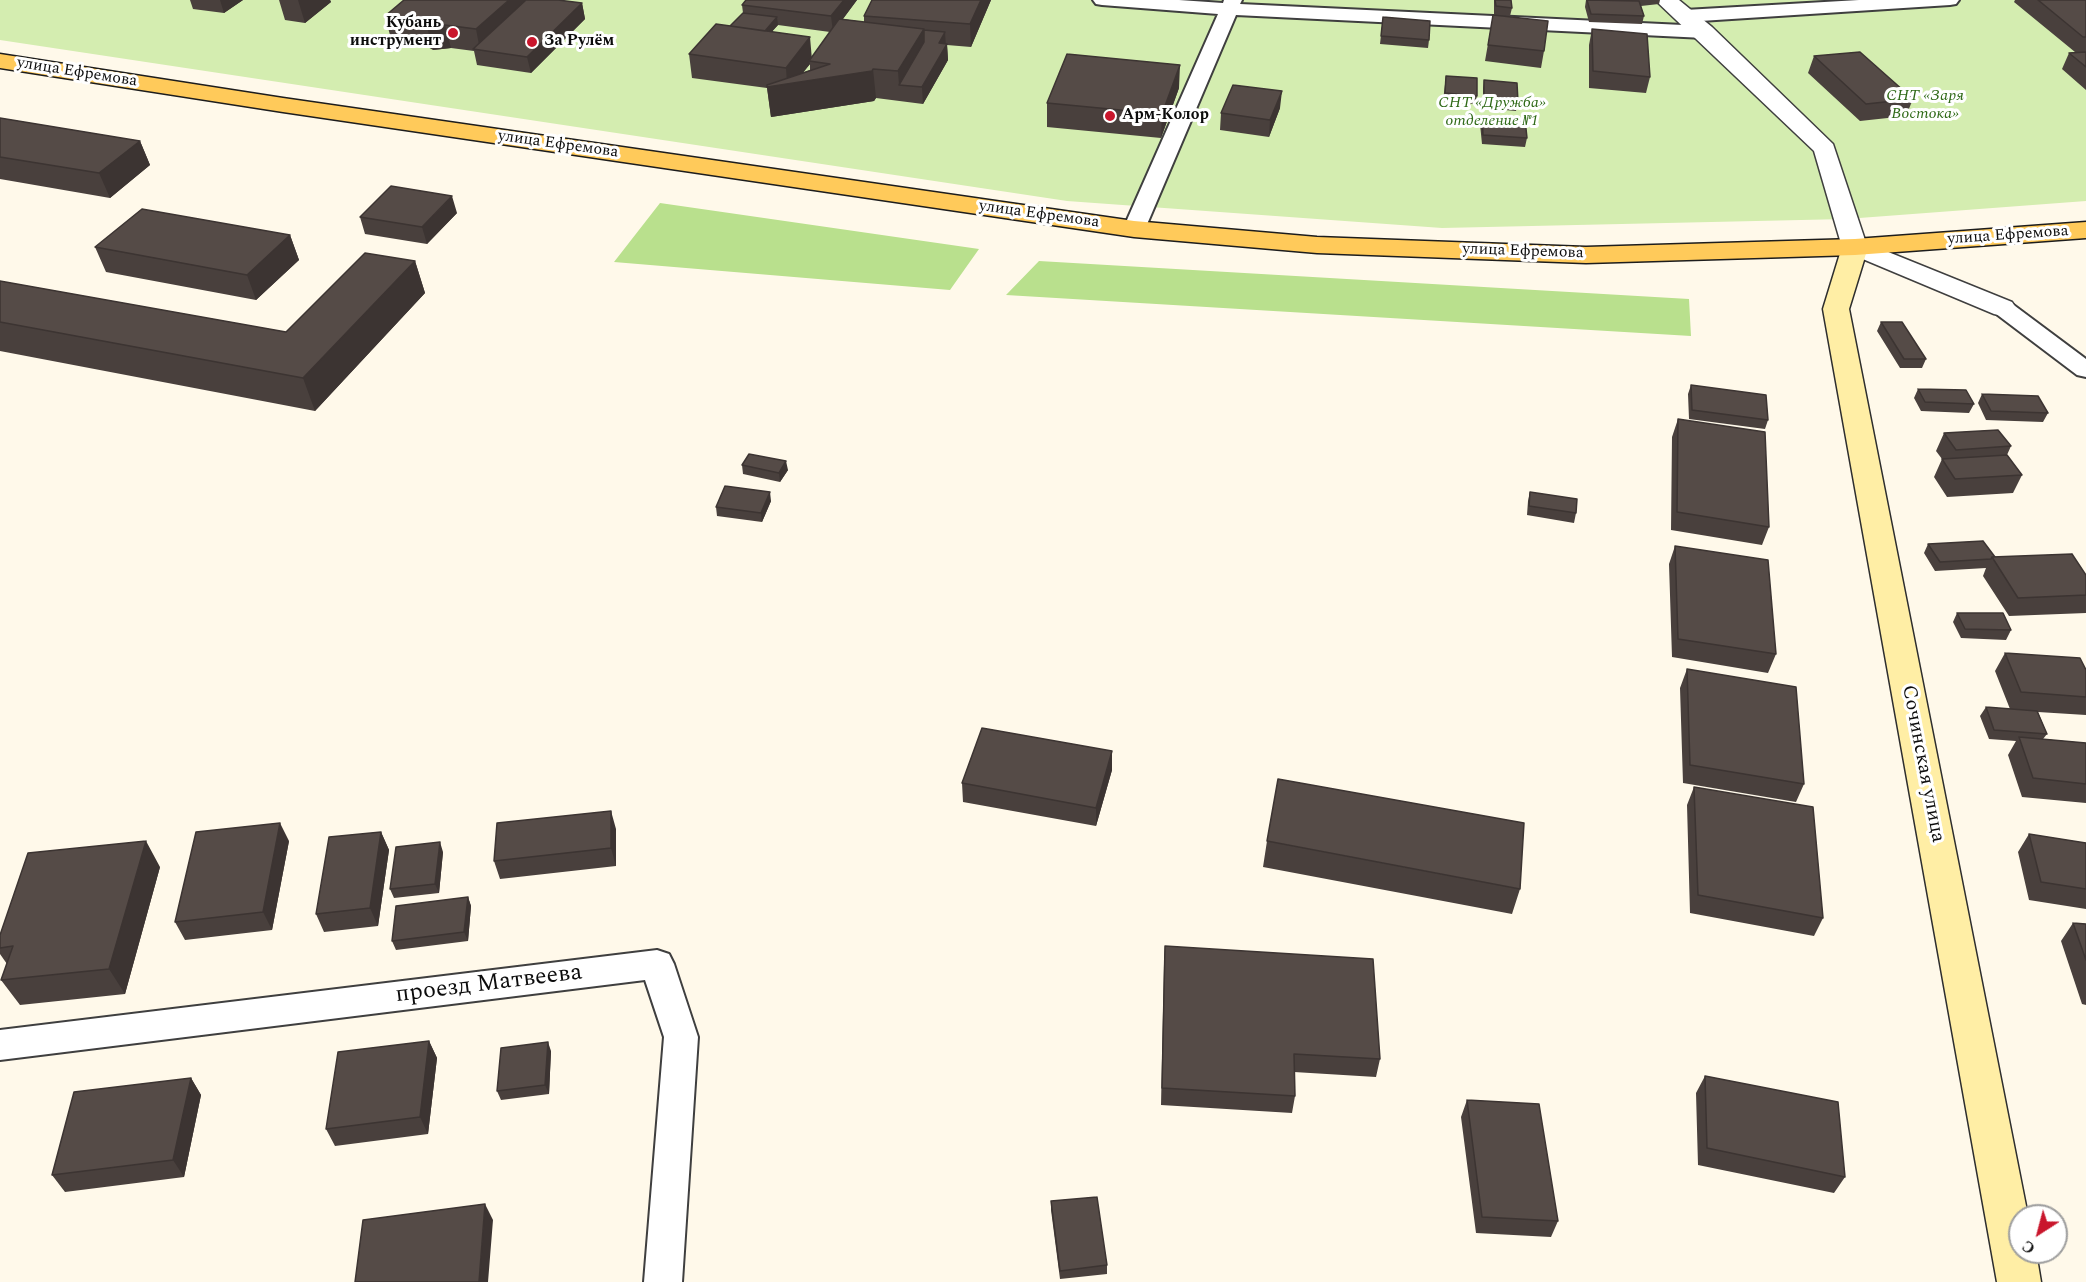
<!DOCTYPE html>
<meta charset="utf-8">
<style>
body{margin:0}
#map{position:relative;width:2086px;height:1282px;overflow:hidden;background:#fff9ea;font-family:Spectral,serif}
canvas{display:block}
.north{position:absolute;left:2008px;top:1204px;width:60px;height:60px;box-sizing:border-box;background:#fff;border:2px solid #9e9e9e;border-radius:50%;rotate:216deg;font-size:16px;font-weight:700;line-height:24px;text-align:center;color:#0c0c0c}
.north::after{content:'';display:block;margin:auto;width:21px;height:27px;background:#c9162c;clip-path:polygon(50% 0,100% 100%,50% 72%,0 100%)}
</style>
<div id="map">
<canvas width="2086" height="1282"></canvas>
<div class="north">С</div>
</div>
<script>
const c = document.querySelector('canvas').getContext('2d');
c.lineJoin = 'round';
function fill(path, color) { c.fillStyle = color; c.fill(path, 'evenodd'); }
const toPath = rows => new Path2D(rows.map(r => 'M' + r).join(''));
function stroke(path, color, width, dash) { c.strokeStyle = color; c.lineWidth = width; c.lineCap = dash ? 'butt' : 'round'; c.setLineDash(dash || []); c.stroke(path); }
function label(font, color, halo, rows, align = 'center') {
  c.font = font + ' Spectral,serif'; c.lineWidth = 6; c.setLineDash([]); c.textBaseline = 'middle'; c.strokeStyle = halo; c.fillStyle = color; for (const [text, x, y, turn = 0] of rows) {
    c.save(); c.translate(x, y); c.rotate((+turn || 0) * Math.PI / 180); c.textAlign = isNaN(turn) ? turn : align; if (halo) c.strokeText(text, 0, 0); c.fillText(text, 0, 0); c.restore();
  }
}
const green = toPath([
 [0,0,2086,0,2086,201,1846,219,1442,228,1067,201,0,40]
]);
const forest = toPath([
 [660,203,979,249,950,290,614,262],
 [1039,261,1689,299,1691,336,1006,295]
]);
const service = toPath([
 [1093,0,1179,0,1223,3,1224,0,1242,0,1240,4,1704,26,1711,28,1713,32,1711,36,1704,38,1236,15,1145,229,1142,234,1134,236,1126,234,1123,229,1218,14,1102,5,1096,4,1093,0],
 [1859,0,1959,0,1956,4,1950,5,1685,22,1678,20,1676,16,1678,12,1685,10,1859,0],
 [2003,301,2011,303,2086,359,2086,377,2077,375,1995,313,1991,308,1995,303,2003,301],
 [657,950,669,954,674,964,698,1037,682,1282,644,1282,664,1037,645,980,0,1060,0,1030,657,950]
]);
const minor = toPath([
 [1655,0,1679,0,1712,27,1833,144,1866,243,2012,302,2016,308,2012,314,2003,316,1994,314,1846,252,1842,247,1814,151,1655,0]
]);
const secondary = toPath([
 [1855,239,1864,242,1868,247,1849,309,2028,1216,2020,1216,2020,1252,2036,1252,2041,1282,1997,1282,1823,309,1842,247,1846,242,1855,239]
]);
const primary = toPath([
 [0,54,283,98,1134,221,1317,237,1586,247,1855,239,2086,222,2086,238,1855,255,1586,263,1317,253,1134,237,283,112,0,68,0,54]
]);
const wall = toPath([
 [190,0,243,0,224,13,193,9],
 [279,0,330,0,331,2,305,23,285,20],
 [746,0,857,0,843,19,864,22,864,16,872,0,991,0,971,47,947,45,948,60,923,104,876,98,874,101,771,117,767,88,692,78,689,54,730,26,743,13,742,5],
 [778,25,830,32,812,57,772,31],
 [810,64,810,70,802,73],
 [1494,0,1511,0,1512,8,1510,16,1494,15],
 [1586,0,1627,1,1626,0,1660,0,1659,4,1641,6,1644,16,1642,24,1589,22,1585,7],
 [2015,0,2086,0,2086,90,2062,69,2069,53,2075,52,2014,2],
 [582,3,585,19,531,73,477,65,474,51,451,48,433,50,421,43,391,39,385,16],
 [1493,15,1544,51,1541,68,1485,61],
 [1383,17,1429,40,1428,48,1380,44],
 [1592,29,1650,77,1646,93,1589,88,1589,45],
 [1814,56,1913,99,1906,116,1860,121,1808,73],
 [1446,76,1477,96,1475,104,1443,101],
 [1484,80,1518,102,1516,111,1483,108,1483,88],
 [1179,88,1161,138,1047,127,1047,103],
 [1280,108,1269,137,1220,130,1221,113],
 [1482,116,1527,138,1525,147,1482,144,1480,124],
 [0,118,140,141,150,165,110,198,0,179],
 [457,213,427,244,365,234,360,217],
 [290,235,299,260,256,300,106,272,95,247],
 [415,261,425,293,315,411,0,351,0,281,286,332],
 [1881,322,1926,359,1922,368,1900,368,1877,331],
 [1691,385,1768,420,1765,429,1689,419,1688,394],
 [1918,389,1974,404,1969,413,1921,411,1914,398],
 [1982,394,2048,413,2043,422,1986,420,1978,403],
 [1678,419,1769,527,1762,545,1671,530,1672,437],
 [1944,433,2011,446,2007,455,2022,475,2013,493,1947,497,1934,477,1942,459,1936,451],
 [742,465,788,470,780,482,743,474],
 [1530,492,1576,513,1574,523,1527,515,1528,501],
 [771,501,762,522,717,516,716,507],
 [1928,544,2086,575,2086,613,2009,616,1983,576,1986,568,1935,571,1924,553],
 [1675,546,1776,654,1768,673,1672,657,1669,564],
 [1957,613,2011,630,2006,640,1961,638,1953,622],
 [2005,653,2086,670,2086,715,2038,712,2047,734,2043,739,2086,743,2086,803,2022,797,2008,755,2016,741,1989,739,1980,716,1986,707,2010,709,1995,671],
 [1687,669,1804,784,1796,802,1683,783,1680,688],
 [1112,770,1096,826,963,802,962,783],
 [1694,787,1823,918,1814,936,1690,913,1687,805],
 [616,829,616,866,500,879,494,861],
 [381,832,389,850,378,926,324,932,316,914],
 [2029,834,2086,843,2086,909,2029,900,2018,852],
 [289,841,272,930,185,940,175,922],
 [1267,841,1520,889,1512,914,1263,867],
 [443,852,439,893,394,898,390,889],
 [160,867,125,994,20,1005,1,980,7,964,0,954,0,935],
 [468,897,471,906,468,941,396,950,392,941],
 [2073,923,2086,924,2086,1005,2082,1004,2061,941],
 [1165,946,1380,1059,1376,1077,1294,1072,1295,1096,1292,1113,1161,1105,1164,964],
 [429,1041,437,1058,428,1134,335,1146,326,1129],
 [551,1051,549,1094,501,1100,497,1091],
 [1705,1076,1845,1177,1834,1193,1698,1165,1696,1093],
 [191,1078,201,1095,184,1177,65,1192,52,1175],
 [1467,1100,1558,1221,1551,1237,1476,1233,1461,1117],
 [1051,1201,1107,1265,1107,1274,1060,1279,1051,1210]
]);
const shadedWall = toPath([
 [220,0,243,0,224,13],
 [298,0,330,0,331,2,305,23],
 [509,0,539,0,480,50,476,29],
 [844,0,857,0,833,32,831,16],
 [981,0,991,0,971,47,970,24],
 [582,3,585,19,531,73,527,57],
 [777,17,778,25,754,52,753,44],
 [445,25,451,48,433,50,427,27],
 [924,29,925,58,899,85,898,71],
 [945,32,946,47,947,44,948,60,923,104,922,87,939,43],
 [810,37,812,60,809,61,810,64,795,83,873,69,876,98,874,101,771,117,767,87,787,84,786,68],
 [1180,65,1179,88,1161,138,1162,114],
 [1282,91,1280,108,1269,137,1270,120],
 [140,141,150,165,110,198,99,173],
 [452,196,457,213,427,244,422,227],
 [290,235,299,260,256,300,247,275],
 [415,261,425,293,315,411,303,378],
 [786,461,788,470,780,482,779,473],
 [770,492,771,501,762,522,761,513],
 [1112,751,1112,770,1096,826,1096,808],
 [611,811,616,829,616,866,611,848],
 [280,823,289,841,272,930,263,912],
 [381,832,389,850,378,926,370,908],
 [146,841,160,867,125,994,109,969],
 [440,842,443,852,439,893,435,884],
 [468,897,471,906,468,941,464,932],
 [429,1041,437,1058,428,1134,420,1117],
 [548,1042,551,1051,549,1094,545,1085],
 [191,1078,201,1095,184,1177,173,1160],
 [485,1204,493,1220,488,1282,479,1282]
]);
const building = toPath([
 [404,0,509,0,476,29,445,25,427,27,415,20,385,16,404,0],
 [526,0,558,0,582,3,527,57,473,49,526,0],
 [746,0,844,0,831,16,742,5,746,0],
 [872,0,981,0,970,24,864,16,872,0],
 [1495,0,1511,0,1512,8,1496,6,1495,0],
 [1587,0,1639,1,1644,16,1591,14,1587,0],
 [2038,0,2086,0,2086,37,2083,37,2038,0],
 [743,13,777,17,765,31,730,26,743,13],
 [1493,15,1548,21,1544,51,1488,45,1493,15],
 [1383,17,1430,21,1429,40,1381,36,1383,17],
 [839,19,924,29,898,71,873,69,872,71,767,87,767,85,830,64,809,61,839,19],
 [716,24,810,37,786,68,689,54,716,24],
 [1592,29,1647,34,1650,77,1593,71,1592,29],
 [924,30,945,32,939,43,947,44,922,87,899,85,924,42,924,30],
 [1860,52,1913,99,1866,104,1814,56,1860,52],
 [2086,52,2086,67,2069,53,2086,52],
 [1067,54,1180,65,1162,114,1047,103,1067,54],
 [1446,76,1477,78,1477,96,1445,93,1446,76],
 [1484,80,1517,83,1518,102,1484,99,1484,80],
 [1233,85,1282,91,1270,120,1221,113,1233,85],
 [1482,116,1525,119,1527,138,1483,135,1482,116],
 [0,118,140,141,99,173,0,157,0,118],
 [391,186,452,196,422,227,360,217,391,186],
 [142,209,290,235,247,275,95,247,142,209],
 [365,253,415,261,303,378,0,322,0,281,286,332,365,253],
 [1881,322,1902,322,1926,359,1904,359,1881,322],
 [1691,385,1766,395,1768,420,1692,410,1691,385],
 [1918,389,1966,390,1974,404,1925,402,1918,389],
 [1982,394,2038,396,2048,413,1991,411,1982,394],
 [1678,419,1765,432,1769,527,1677,512,1678,419],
 [1998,430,2011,446,1956,450,1944,433,1998,430],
 [749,454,786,461,779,473,742,465,749,454],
 [2007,455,2022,475,1955,479,1942,459,2007,455],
 [725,486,770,492,761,513,716,507,725,486],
 [1530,492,1577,499,1576,513,1529,506,1530,492],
 [1983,541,1995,557,1992,557,1991,559,1940,562,1928,544,1983,541],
 [1675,546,1768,560,1776,654,1678,639,1675,546],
 [2072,554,2086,575,2086,595,2018,598,1992,557,2072,554],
 [1957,613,2003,613,2011,630,1965,629,1957,613],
 [2005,653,2080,658,2086,670,2086,697,2021,692,2005,653],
 [1687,669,1796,687,1804,784,1690,765,1687,669],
 [1986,707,2037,711,2047,734,1994,730,1986,707],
 [982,728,1112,751,1096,808,962,783,982,728],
 [2019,737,2086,743,2086,784,2033,778,2019,737],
 [1278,779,1524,823,1520,889,1267,841,1278,779],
 [1694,787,1813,807,1823,918,1698,895,1694,787],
 [611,811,611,848,494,861,497,823,611,811],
 [280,823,263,912,175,922,196,832,280,823],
 [381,832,370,908,316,914,329,837,381,832],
 [2029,834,2086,843,2086,889,2041,882,2029,834],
 [146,841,109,969,1,980,13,946,0,948,0,935,28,853,146,841],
 [440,842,435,884,390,889,396,847,440,842],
 [468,897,464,932,392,941,396,906,468,897],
 [2073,923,2086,924,2086,960,2073,923],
 [1165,946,1373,959,1380,1059,1294,1054,1295,1096,1162,1088,1165,946],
 [429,1041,420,1117,326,1129,338,1052,429,1041],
 [548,1042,545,1085,497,1091,501,1048,548,1042],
 [1705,1076,1838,1102,1845,1177,1707,1148,1705,1076],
 [191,1078,173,1160,52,1175,74,1092,191,1078],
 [1467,1100,1539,1104,1558,1221,1482,1217,1467,1100],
 [1097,1197,1107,1265,1060,1271,1051,1201,1097,1197],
 [485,1204,479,1282,355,1282,363,1220,485,1204]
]);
const markers = [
 [453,33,6,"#c9162c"],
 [532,42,6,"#c9162c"],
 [1110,116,6,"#c9162c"]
];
const farPoinames = [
 ["Кубань",441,24,"right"],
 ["инструмент",441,42,"right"],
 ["За Рулём",544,42],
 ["Арм-Колор",1122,116]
];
const farStreetnames = [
 ["улица Ефремова",77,73,9],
 ["улица Ефремова",558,145,8],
 ["улица Ефремова",1039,215,8],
 ["улица Ефремова",2008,236,-4],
 ["улица Ефремова",1523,252,2]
];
const farParknames = [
 ["СНТ «Заря",1925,97],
 ["Востока»",1925,115],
 ["СНТ «Дружба»",1492,104],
 ["отделение №1",1492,122]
];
const streetNames = [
 ["Сочинская улица",1922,764,79]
];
const nearStreetnames = [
 ["проезд Матвеева",489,985,-7]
];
fill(green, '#d4edb0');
fill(forest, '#b9e08d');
stroke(service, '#3f3f3f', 4);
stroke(minor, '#3f3f3f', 3);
stroke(secondary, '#2e2e2e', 3);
stroke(primary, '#1d1d1d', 3);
fill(service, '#fff');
fill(minor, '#fff');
fill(secondary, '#ffeea5');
fill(primary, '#ffca5a');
fill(wall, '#49403d');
fill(shadedWall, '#3c3432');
fill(building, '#554b47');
stroke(building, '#3c3432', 1.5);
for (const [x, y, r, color] of markers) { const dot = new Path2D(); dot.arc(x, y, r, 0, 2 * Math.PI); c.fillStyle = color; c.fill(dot); stroke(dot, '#fff', 2); }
label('bold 16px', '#0c0c0c', '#fff', farPoinames, 'left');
label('16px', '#0c0c0c', '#fff', farStreetnames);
label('italic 16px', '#2e6916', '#fff', farParknames);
label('20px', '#0c0c0c', '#fff', streetNames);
label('24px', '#0c0c0c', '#fff', nearStreetnames);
</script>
